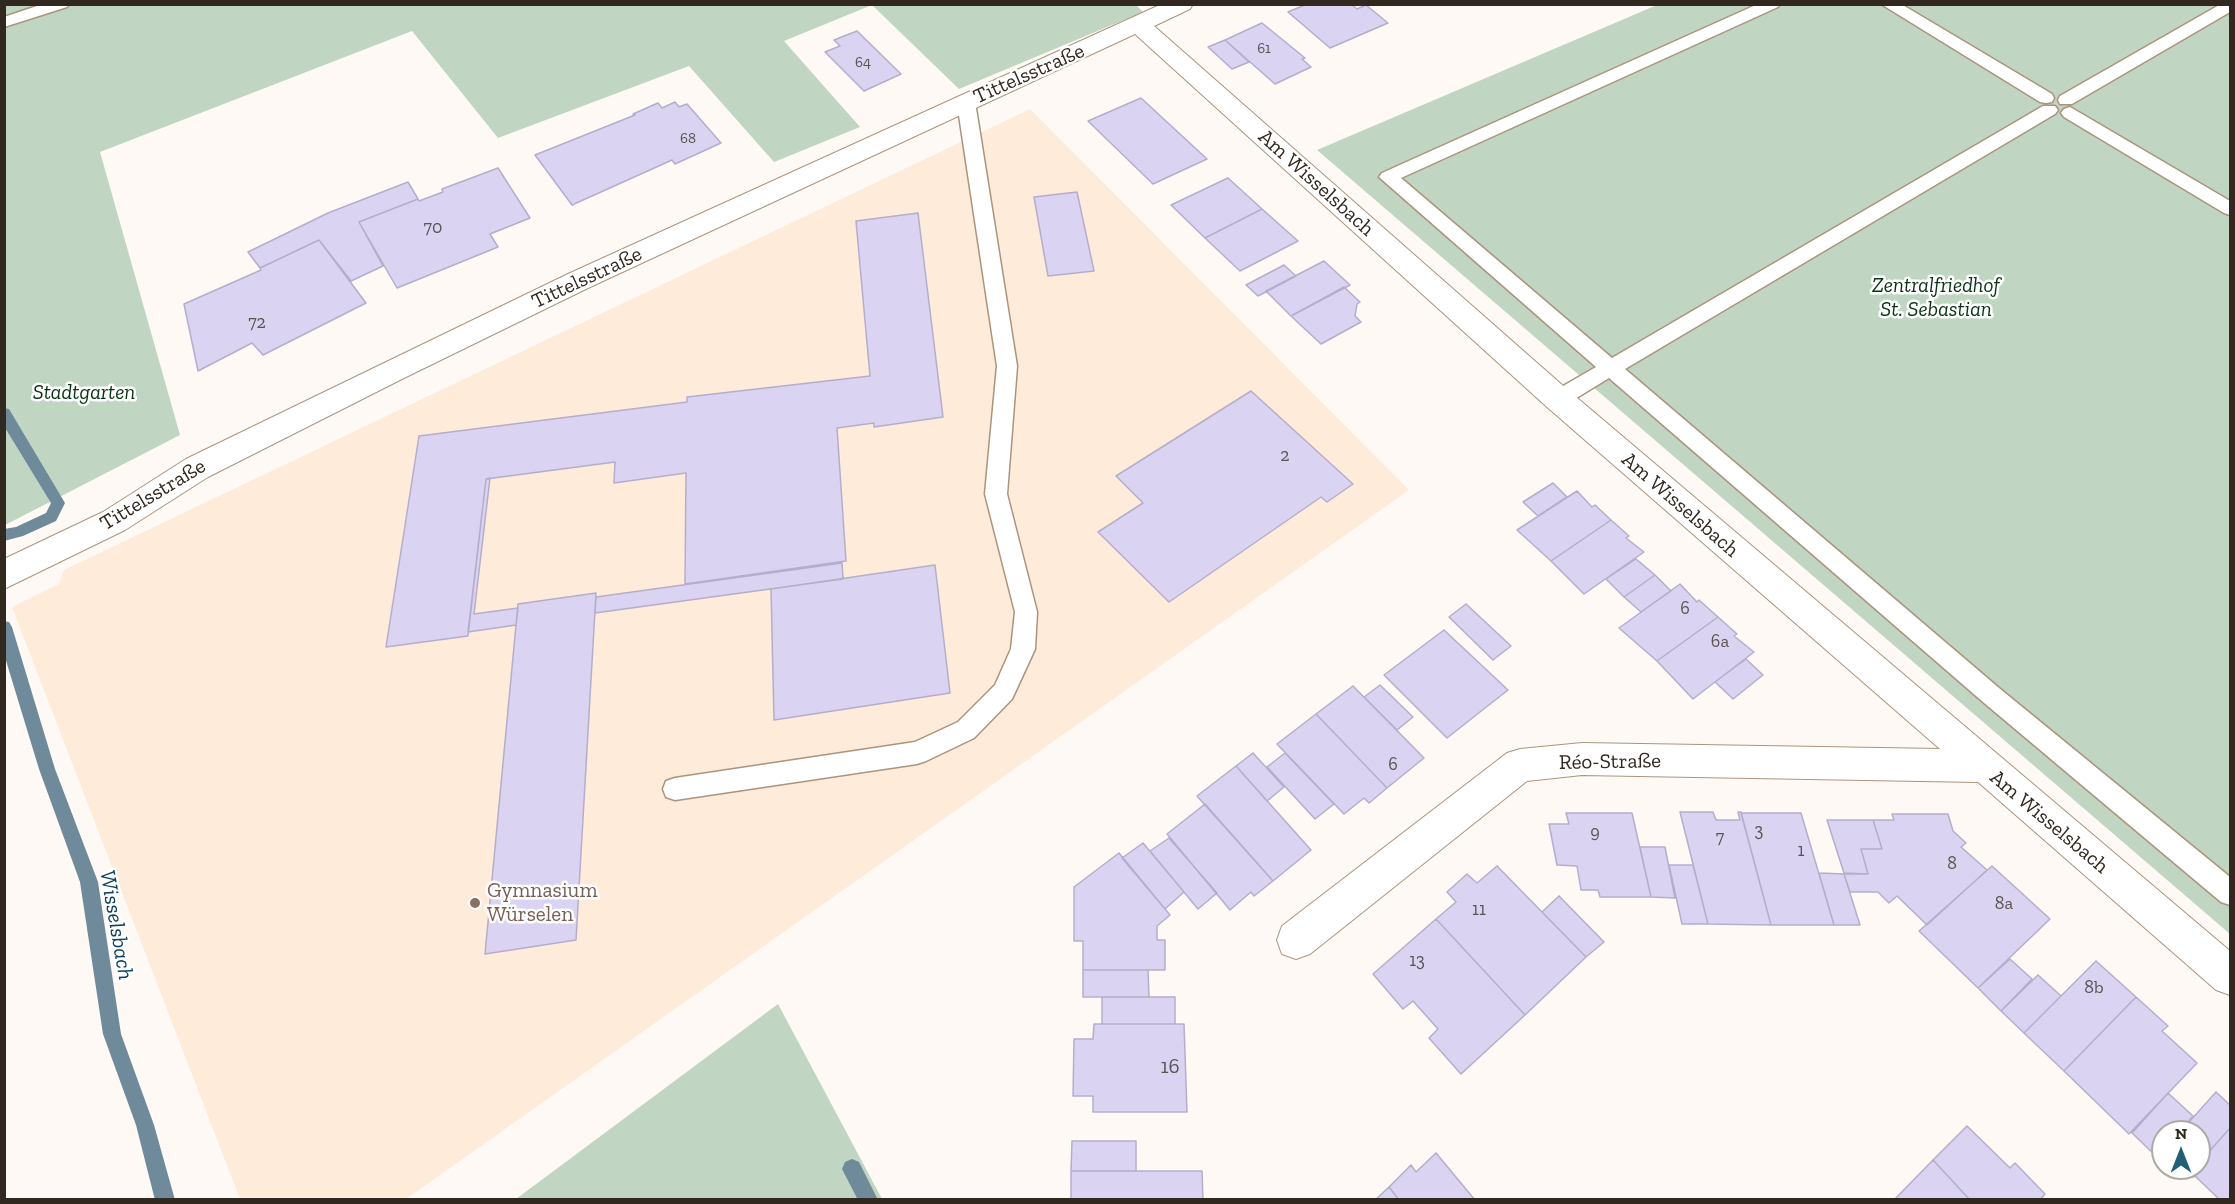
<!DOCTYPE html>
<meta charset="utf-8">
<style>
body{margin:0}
#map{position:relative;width:2235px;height:1204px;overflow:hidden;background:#fef9f4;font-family:"Zilla Slab",serif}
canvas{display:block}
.frame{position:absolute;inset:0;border:6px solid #31281f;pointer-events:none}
.north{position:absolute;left:2151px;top:1120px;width:60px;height:60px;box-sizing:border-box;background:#fff;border:2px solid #ada9a5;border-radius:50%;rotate:0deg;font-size:16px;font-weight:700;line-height:24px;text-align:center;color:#31281f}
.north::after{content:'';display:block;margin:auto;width:21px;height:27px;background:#236077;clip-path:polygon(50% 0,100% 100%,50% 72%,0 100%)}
</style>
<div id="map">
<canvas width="2235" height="1204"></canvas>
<div class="frame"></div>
<div class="north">N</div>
</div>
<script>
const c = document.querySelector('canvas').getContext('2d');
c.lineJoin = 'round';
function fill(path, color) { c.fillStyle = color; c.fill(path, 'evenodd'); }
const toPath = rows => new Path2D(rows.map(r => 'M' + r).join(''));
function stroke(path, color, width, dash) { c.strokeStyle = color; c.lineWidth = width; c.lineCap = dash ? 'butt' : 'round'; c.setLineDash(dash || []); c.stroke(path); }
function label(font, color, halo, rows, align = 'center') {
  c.font = font + ' "Zilla Slab",serif'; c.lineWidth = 5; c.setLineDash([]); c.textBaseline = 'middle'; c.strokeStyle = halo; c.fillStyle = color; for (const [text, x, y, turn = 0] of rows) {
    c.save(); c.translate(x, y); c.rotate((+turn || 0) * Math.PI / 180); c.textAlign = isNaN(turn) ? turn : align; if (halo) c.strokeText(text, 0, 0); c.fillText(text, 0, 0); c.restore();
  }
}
const built = toPath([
 [1030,109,1409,490,406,1199,240,1199,12,607,59,584,64,570]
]);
const green = toPath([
 [1135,4,1143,12,959,89,872,5,784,41,860,127,774,162,689,66,498,138,412,31,100,152,180,435,5,525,5,5],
 [1657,5,2230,5,2230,934,1317,150],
 [778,1004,882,1199,516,1199]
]);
const stream = toPath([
 [4,408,9,409,65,503,56,521,23,536,4,541,4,529,16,527,46,513,51,503,4,426,4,408],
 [4,621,9,622,12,627,55,769,98,882,121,1034,154,1125,175,1200,155,1200,136,1125,103,1034,80,882,39,769,4,654,4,621],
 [852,1159,859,1162,878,1200,858,1200,842,1169,845,1162,852,1159]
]);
const building = toPath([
 [1307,4,1351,4,1357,9,1366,5,1388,23,1330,48,1288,12,1307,4],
 [1262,23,1305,58,1302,59,1311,67,1275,84,1225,40,1262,23],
 [857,31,901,74,864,91,825,52,840,46,834,40,857,31],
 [1225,40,1249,62,1232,69,1208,47,1225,40],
 [1141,98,1207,159,1153,184,1088,121,1141,98],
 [675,102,679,107,687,104,721,143,675,164,672,160,572,205,535,155,635,115,633,114,658,103,662,108,675,102],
 [498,168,530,218,490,234,498,247,397,288,359,222,418,199,419,201,443,192,442,189,498,168],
 [1228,178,1262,209,1205,238,1171,205,1228,178],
 [408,182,418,199,359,222,383,266,351,281,319,240,260,268,248,252,328,213,408,182],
 [1077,192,1094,271,1048,276,1034,197,1077,192],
 [1262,209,1298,241,1240,271,1205,238,1262,209],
 [918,213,943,417,874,427,874,423,837,428,846,561,685,584,686,473,614,483,615,462,486,479,468,636,386,647,419,436,687,402,687,397,870,376,856,221,918,213],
 [319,240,366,303,263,355,252,343,198,371,184,304,261,270,260,268,319,240],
 [1324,261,1350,285,1291,316,1266,291,1324,261],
 [1284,265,1296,276,1258,296,1246,285,1284,265],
 [1344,287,1360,302,1357,304,1355,316,1361,322,1321,344,1291,316,1344,287],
 [1251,391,1353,484,1327,502,1321,497,1169,602,1098,532,1143,503,1116,476,1251,391],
 [490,478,474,614,518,608,516,625,468,632,486,479,490,478],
 [1553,483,1567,497,1538,516,1523,502,1553,483],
 [1577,491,1592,507,1595,505,1611,520,1551,561,1517,530,1577,491],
 [1611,520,1629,536,1626,538,1644,552,1584,594,1551,561,1611,520],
 [1636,559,1655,575,1624,597,1606,579,1636,559],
 [842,563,843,579,595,613,596,597,842,563],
 [935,565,950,693,774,720,771,589,935,565],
 [1655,575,1671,591,1641,612,1624,597,1655,575],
 [1680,584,1697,602,1699,600,1718,617,1657,661,1619,628,1680,584],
 [596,593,576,940,485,954,518,604,596,593],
 [1466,604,1511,646,1493,660,1449,617,1466,604],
 [1718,617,1737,634,1734,636,1754,652,1693,699,1657,661,1718,617],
 [1444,630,1508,690,1447,738,1384,675,1444,630],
 [1746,659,1763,675,1733,699,1715,682,1746,659],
 [1380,685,1413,717,1397,730,1364,697,1380,685],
 [1353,686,1424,758,1387,788,1316,714,1353,686],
 [1316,714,1387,788,1369,803,1364,798,1344,814,1277,744,1316,714],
 [1253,753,1284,787,1267,801,1236,766,1253,753],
 [1285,753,1334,804,1315,819,1267,767,1285,753],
 [1236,766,1311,850,1273,881,1197,796,1236,766],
 [1205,804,1273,881,1254,896,1251,892,1230,910,1167,834,1205,804],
 [1680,812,1713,812,1716,820,1740,820,1738,812,1741,812,1771,925,1708,924,1680,812],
 [1566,813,1632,813,1651,897,1600,897,1598,890,1581,890,1577,866,1557,865,1549,824,1569,824,1566,813],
 [1741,813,1801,813,1834,925,1771,925,1741,813],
 [1892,814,1948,814,1953,831,1966,843,1961,847,1987,870,1927,925,1897,896,1889,903,1878,892,1850,892,1844,874,1868,874,1861,849,1882,849,1873,820,1894,820,1892,814],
 [1827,820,1873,820,1882,849,1861,849,1868,874,1844,873,1827,820],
 [1169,838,1217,893,1198,909,1150,851,1169,838],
 [1143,843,1184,892,1165,909,1122,858,1143,843],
 [1640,847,1665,847,1675,898,1651,897,1640,847],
 [1119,853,1170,915,1157,926,1157,940,1165,940,1165,970,1083,970,1083,941,1074,941,1074,887,1119,853],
 [1669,865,1693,865,1708,924,1682,924,1669,865],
 [1497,866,1586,957,1525,1015,1436,919,1456,902,1447,892,1467,874,1477,883,1497,866],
 [1992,866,2050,919,1978,988,1919,931,1992,866],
 [1819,873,1844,874,1860,925,1834,925,1819,873],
 [1559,896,1604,942,1586,957,1542,912,1559,896],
 [1436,919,1525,1015,1461,1074,1429,1038,1438,1029,1413,1001,1403,1009,1373,974,1436,919],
 [2010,959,2032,979,2001,1011,1978,988,2010,959],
 [2096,961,2136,997,2064,1071,2024,1033,2096,961],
 [1083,970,1148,970,1149,997,1083,997,1083,970],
 [2038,975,2061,996,2024,1033,2001,1011,2038,975],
 [1102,997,1175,997,1175,1024,1102,1024,1102,997],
 [2136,997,2168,1026,2162,1031,2197,1063,2129,1134,2064,1071,2136,997],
 [1094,1024,1184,1024,1187,1112,1093,1112,1093,1096,1073,1096,1074,1039,1093,1039,1094,1024],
 [2216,1092,2230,1105,2230,1128,2206,1155,2199,1148,2199,1132,2181,1131,2216,1092],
 [2168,1093,2193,1116,2180,1132,2163,1132,2163,1149,2156,1156,2132,1133,2168,1093],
 [1967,1126,2010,1168,2015,1163,2045,1194,2040,1200,1970,1200,1933,1160,1967,1126],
 [2230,1128,2230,1200,2220,1200,2194,1175,2194,1177,2190,1174,2195,1168,2199,1168,2199,1163,2230,1128],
 [1072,1141,1136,1141,1136,1171,1071,1171,1072,1141],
 [1436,1153,1475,1200,1399,1200,1389,1187,1411,1165,1416,1172,1436,1153],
 [1933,1160,1970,1200,1894,1200,1933,1160],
 [1071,1171,1202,1171,1203,1200,1071,1200,1071,1171],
 [1389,1187,1399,1200,1375,1200,1389,1187]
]);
const service = toPath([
 [43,4,69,4,67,7,4,27,4,17,43,4],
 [1758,4,1780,4,1778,7,1401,178,1612,358,2043,106,2055,106,2058,110,2055,114,1625,369,1999,688,2230,877,2230,905,2221,902,1983,702,1609,378,1565,405,1558,407,1551,405,1548,399,1551,393,1596,367,1379,177,1382,173,1758,4],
 [1881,4,1901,4,2052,94,2054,98,2052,102,2046,103,2040,102,1881,4],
 [2221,4,2230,4,2230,12,2072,104,2060,104,2058,100,2060,96,2221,4],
 [966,96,972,98,975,102,1017,366,1007,494,1037,612,1035,649,1012,699,974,738,926,761,917,764,675,800,666,797,663,789,666,781,675,778,915,742,958,722,995,685,1011,649,1015,612,985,494,997,366,957,102,960,98,966,96],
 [2070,107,2230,201,2230,215,2224,213,2064,117,2061,113,2064,109,2070,107]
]);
const minor = toPath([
 [1162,4,1193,4,1190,9,1154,26,1569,391,2230,951,2230,995,2216,990,1978,782,1582,775,1527,781,1310,954,1296,959,1282,954,1277,940,1282,926,1507,753,1520,749,1582,743,1940,749,1547,407,1135,34,588,288,404,378,208,477,125,530,4,589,4,559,103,512,186,459,568,274,1162,4]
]);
const markers = [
 [475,903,6,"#8d6e63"]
];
const farNumbernames = [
 ["61",1264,49],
 ["64",863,63],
 ["68",688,139]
];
const numberNames = [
 ["70",433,228],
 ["72",257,323],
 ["2",1285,456],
 ["6",1685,609],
 ["6a",1720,642],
 ["6",1393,765],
 ["3",1759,831],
 ["9",1595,833],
 ["7",1720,838],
 ["1",1801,851],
 ["8",1952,864],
 ["8a",2004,904],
 ["11",1479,910],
 ["13",1417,961],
 ["8b",2094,988]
];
const streetNames = [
 ["Tittelsstraße",1029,74,-24],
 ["Am Wisselsbach",1316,183,42],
 ["Tittelsstraße",587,278,-25],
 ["Tittelsstraße",153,495,-31],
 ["Am Wisselsbach",1680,505,41],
 ["Réo-Straße",1610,762,-1],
 ["Am Wisselsbach",2049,822,40]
];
const parkNames = [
 ["Zentralfriedhof",1936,286],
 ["St. Sebastian",1936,310],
 ["Stadtgarten",84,393]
];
const educationNames = [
 ["Gymnasium",487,891],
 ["Würselen",487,915]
];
const nearNumbernames = [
 ["16",1170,1067]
];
const waterNames = [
 ["Wisselsbach",116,925,80]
];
fill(built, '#feebd9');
fill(green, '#c0d6c2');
fill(stream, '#6f8a9b');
fill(building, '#dad4f2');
stroke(building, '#b4aecc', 1.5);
stroke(service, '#ab947d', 3);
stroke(minor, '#ab947d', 2);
fill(service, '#fff');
fill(minor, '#fff');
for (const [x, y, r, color] of markers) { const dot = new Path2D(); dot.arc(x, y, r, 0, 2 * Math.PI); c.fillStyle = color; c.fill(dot); stroke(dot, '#fff', 2); }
label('15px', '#5b5354', null, farNumbernames);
label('18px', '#5b5354', null, numberNames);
label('21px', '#31281f', '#fff', streetNames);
label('italic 21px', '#093313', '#fff', parkNames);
label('21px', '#785e54', '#fff', educationNames, 'left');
label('21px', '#5b5354', null, nearNumbernames);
label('italic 22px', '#0b415e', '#fff', waterNames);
</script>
